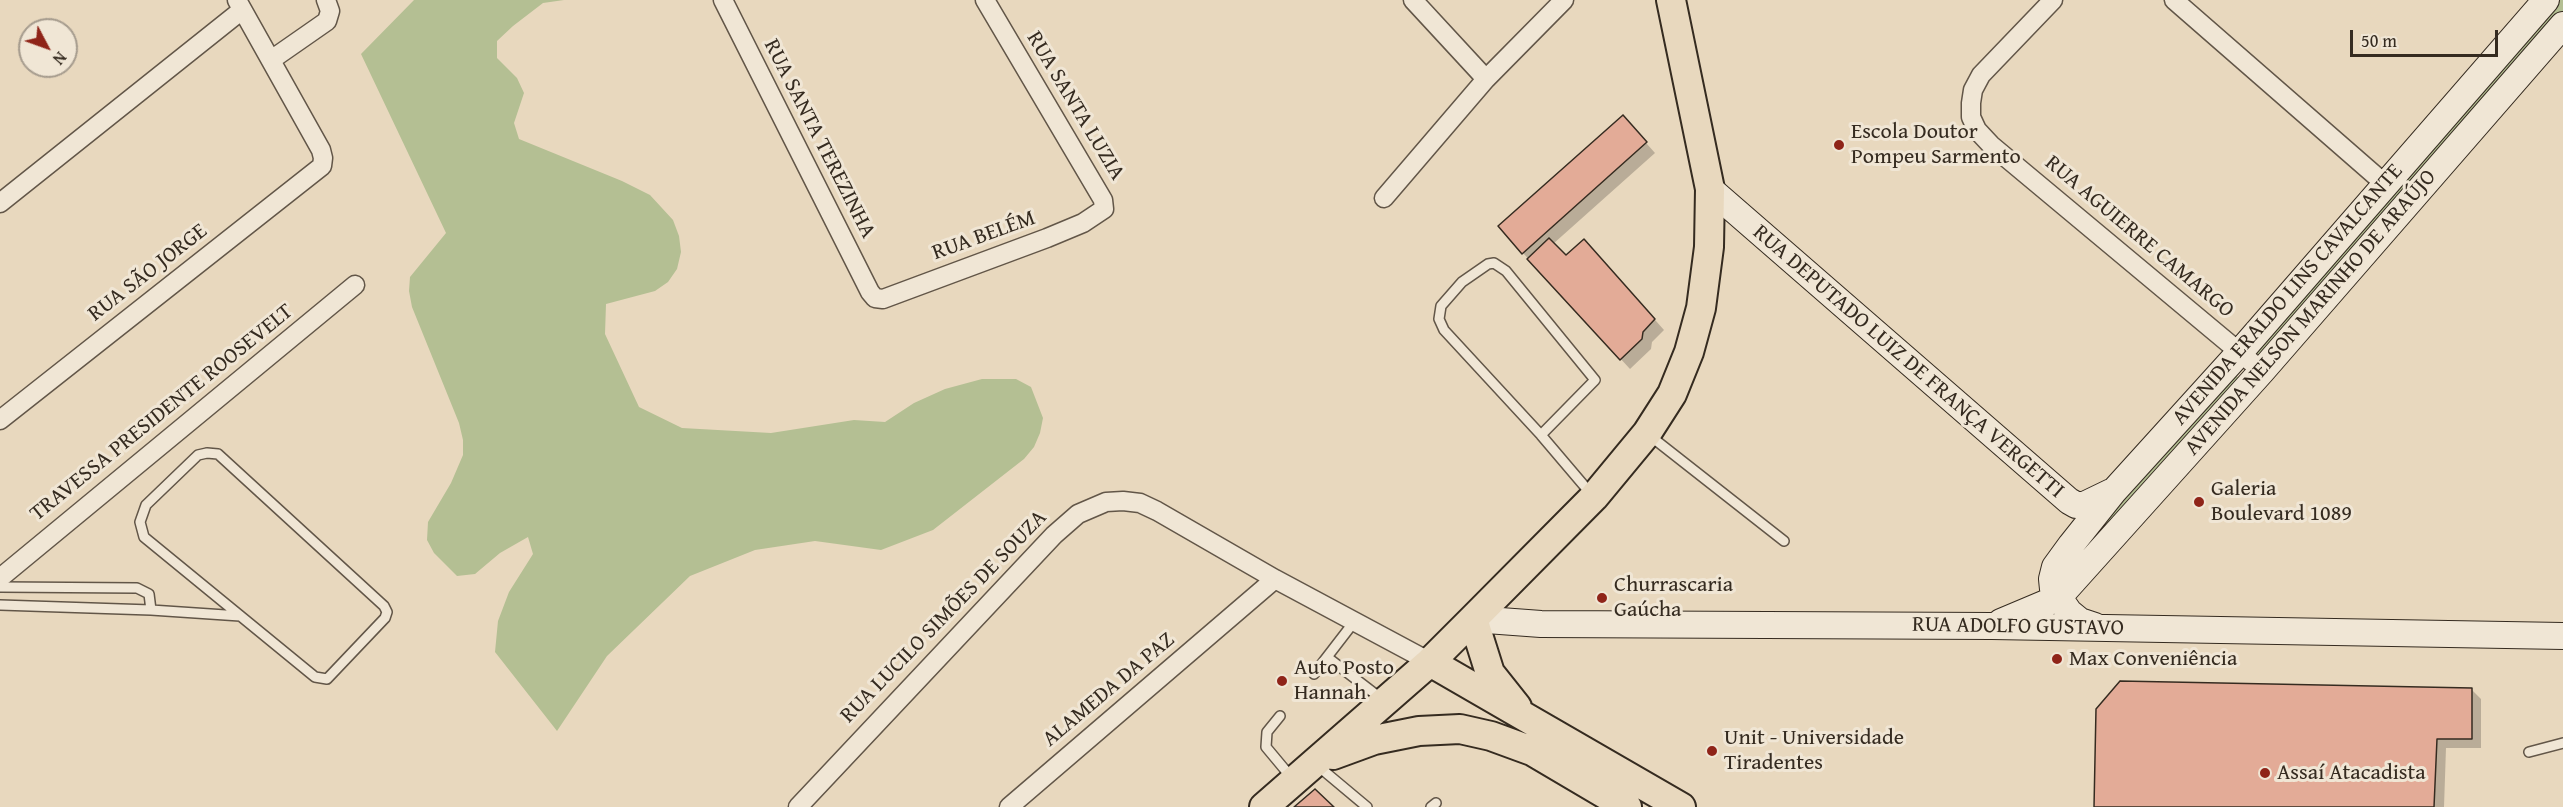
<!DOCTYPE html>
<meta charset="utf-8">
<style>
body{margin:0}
#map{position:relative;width:2563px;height:807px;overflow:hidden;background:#e8d8be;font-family:"Gentium Book Plus",serif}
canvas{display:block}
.north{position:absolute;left:18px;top:18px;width:60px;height:60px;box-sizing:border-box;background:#f0e6d5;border:2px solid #a59b8d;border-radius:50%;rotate:131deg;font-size:16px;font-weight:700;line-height:24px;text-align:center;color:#352b20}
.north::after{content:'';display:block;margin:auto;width:21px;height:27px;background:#8f2418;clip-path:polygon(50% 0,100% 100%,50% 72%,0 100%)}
.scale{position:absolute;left:2350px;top:30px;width:148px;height:27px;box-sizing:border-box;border:3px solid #352b20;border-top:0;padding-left:8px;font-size:18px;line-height:21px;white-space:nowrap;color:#352b20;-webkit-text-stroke:4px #f0e6d5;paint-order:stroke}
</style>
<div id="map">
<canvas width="2563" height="807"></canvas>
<div class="north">N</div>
<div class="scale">50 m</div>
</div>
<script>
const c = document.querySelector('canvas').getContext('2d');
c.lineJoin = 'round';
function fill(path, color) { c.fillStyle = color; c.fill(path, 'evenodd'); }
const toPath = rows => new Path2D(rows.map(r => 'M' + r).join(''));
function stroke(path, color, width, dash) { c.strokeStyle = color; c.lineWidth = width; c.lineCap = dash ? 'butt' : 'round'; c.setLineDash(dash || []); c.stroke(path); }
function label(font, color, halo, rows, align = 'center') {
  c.font = font + ' "Gentium Book Plus",serif'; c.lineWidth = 6; c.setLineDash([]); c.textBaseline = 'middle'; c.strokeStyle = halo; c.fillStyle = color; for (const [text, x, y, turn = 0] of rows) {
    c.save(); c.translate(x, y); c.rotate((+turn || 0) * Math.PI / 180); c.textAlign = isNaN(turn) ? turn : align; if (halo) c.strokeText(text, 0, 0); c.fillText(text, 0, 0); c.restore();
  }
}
const green = toPath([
 [414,0,564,0,543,3,513,26,497,41,497,58,517,78,524,93,514,123,519,139,622,181,650,195,673,220,679,236,681,252,677,269,668,282,655,291,606,304,605,334,639,407,682,428,771,433,854,420,885,422,914,403,945,389,982,379,1016,379,1031,387,1043,418,1040,433,1034,447,1024,459,933,530,881,550,815,541,755,550,690,576,607,656,557,731,495,652,498,621,509,592,533,554,528,537,500,553,475,574,457,576,434,553,427,540,428,522,451,483,463,455,463,440,459,423,412,307,409,291,410,277,446,233,361,54],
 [2551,0,2563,0,2563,15,2265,355,2256,357,2250,353],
 [2233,373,2240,379,2081,566,2065,561]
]);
const shadow = toPath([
 [1632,127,1655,153,1553,244,1566,257,1593,250,1664,330,1652,342,1651,349,1630,369,1523,253],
 [2472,690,2481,699,2481,748,2446,748,2444,807,2096,807]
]);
const building = toPath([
 [1623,115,1647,142,1522,254,1498,226,1623,115],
 [1549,238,1566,255,1584,239,1655,319,1643,332,1642,339,1620,360,1527,259,1549,238],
 [2120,681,2472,688,2472,739,2437,739,2434,807,2094,807,2096,709,2120,681],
 [1315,789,1334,807,1294,807,1315,789]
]);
const lane = toPath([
 [1541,435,1595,380,1506,271,1494,263,1488,264,1462,282,1441,306,1439,319,1444,330,1541,435,1592,495],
 [1649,435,1784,541],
 [207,453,218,454,384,606,387,612,385,618,327,679,315,677,144,537,140,522,146,505,198,455,207,453],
 [0,587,137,588,149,594,151,610],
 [0,605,151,610,240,616],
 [1327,657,1354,622],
 [1314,674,1327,657,1383,700],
 [1280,716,1267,732,1266,747,1291,777],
 [2529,752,2563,743],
 [1318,766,1367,807],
 [1431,807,1436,803]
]);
const street = toPath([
 [723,0,870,292,875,298,883,299,1047,238,1083,223,1104,209,1103,200,985,0],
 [1413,0,1486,79],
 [2053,0,1981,75,1973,90,1971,103,1971,117,1977,130,1991,145,2262,371],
 [2174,0,2385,184],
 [271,60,327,21,330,11,326,0],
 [1384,198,1486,79,1564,0],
 [0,203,242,10],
 [0,420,322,166,323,158,321,150,237,0],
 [0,578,355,285],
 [798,807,1054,535,1078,514,1106,502,1123,501,1140,503,1157,511,1275,579,1430,662],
 [1009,807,1275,579]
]);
const secondary = toPath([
 [1710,189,2069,501,2076,505,2084,505,2111,492],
 [1473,619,1541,624,1992,626,2563,636],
 [2001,622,2058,598,2262,371,2563,25],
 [2095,626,2080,621,2069,612,2053,589,2052,579,2055,567,2071,545,2114,491,2240,352,2546,0]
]);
const primary = toPath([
 [1473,619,1490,673,1517,707],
 [1430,662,1681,807],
 [1333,755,1374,740,1419,731,1460,729,1491,736,1532,751,1627,807],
 [1264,807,1430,662,1473,619,1594,497,1647,433,1672,394,1689,352,1701,308,1709,247,1710,189,1671,0]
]);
const markers = [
 [1839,145,6,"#8f2418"],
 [2199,502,6,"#8f2418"],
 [1602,598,6,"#8f2418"],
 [2057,659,6,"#8f2418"],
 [1282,681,6,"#8f2418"],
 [1712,751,6,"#8f2418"],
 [2265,773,6,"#8f2418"]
];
const streetNames = [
 ["RUA SANTA LUZIA",1075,106,59],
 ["RUA SANTA TEREZINHA",819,139,63],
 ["RUA BELÉM",984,236,-20],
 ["RUA AGUIERRE CAMARGO",2139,237,40],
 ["RUA SÃO JORGE",148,273,-38],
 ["AVENIDA ERALDO LINS CAVALCANTE",2288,295,-49],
 ["AVENIDA NELSON MARINHO DE ARAÚJO",2311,313,-49],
 ["RUA DEPUTADO LUIZ DE FRANÇA VERGETTI",1908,362,41],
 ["TRAVESSA PRESIDENTE ROOSEVELT",162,413,-39],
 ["RUA LUCILO SIMÕES DE SOUZA",944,617,-46],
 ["RUA ADOLFO GUSTAVO",2018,627,1],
 ["ALAMEDA DA PAZ",1109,690,-40]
];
const poiNames = [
 ["Escola Doutor",1851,132],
 ["Pompeu Sarmento",1851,157],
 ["Galeria",2211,489],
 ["Boulevard 1089",2211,514],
 ["Churrascaria",1614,585],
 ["Gaúcha",1614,610],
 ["Max Conveniência",2069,659],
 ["Auto Posto",1294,668],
 ["Hannah",1294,693],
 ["Unit - Universidade",1724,738],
 ["Tiradentes",1724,763],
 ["Assaí Atacadista",2277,773]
];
fill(green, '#b4bf93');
fill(shadow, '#0003');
fill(building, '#e3ab97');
stroke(building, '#352b20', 1.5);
stroke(lane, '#625648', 12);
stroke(street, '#625648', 21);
stroke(secondary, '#352b20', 28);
stroke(primary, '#352b20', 32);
stroke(lane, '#f0e6d5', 9);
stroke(street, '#f0e6d5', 18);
stroke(secondary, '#f0e6d5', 26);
stroke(primary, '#e8d8be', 28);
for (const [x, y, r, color] of markers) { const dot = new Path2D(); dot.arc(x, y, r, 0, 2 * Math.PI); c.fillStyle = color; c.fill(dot); stroke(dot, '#f0e6d5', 2); }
label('22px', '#352b20', '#f0e6d5', streetNames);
label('22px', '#352b20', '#f0e6d5', poiNames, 'left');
</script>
